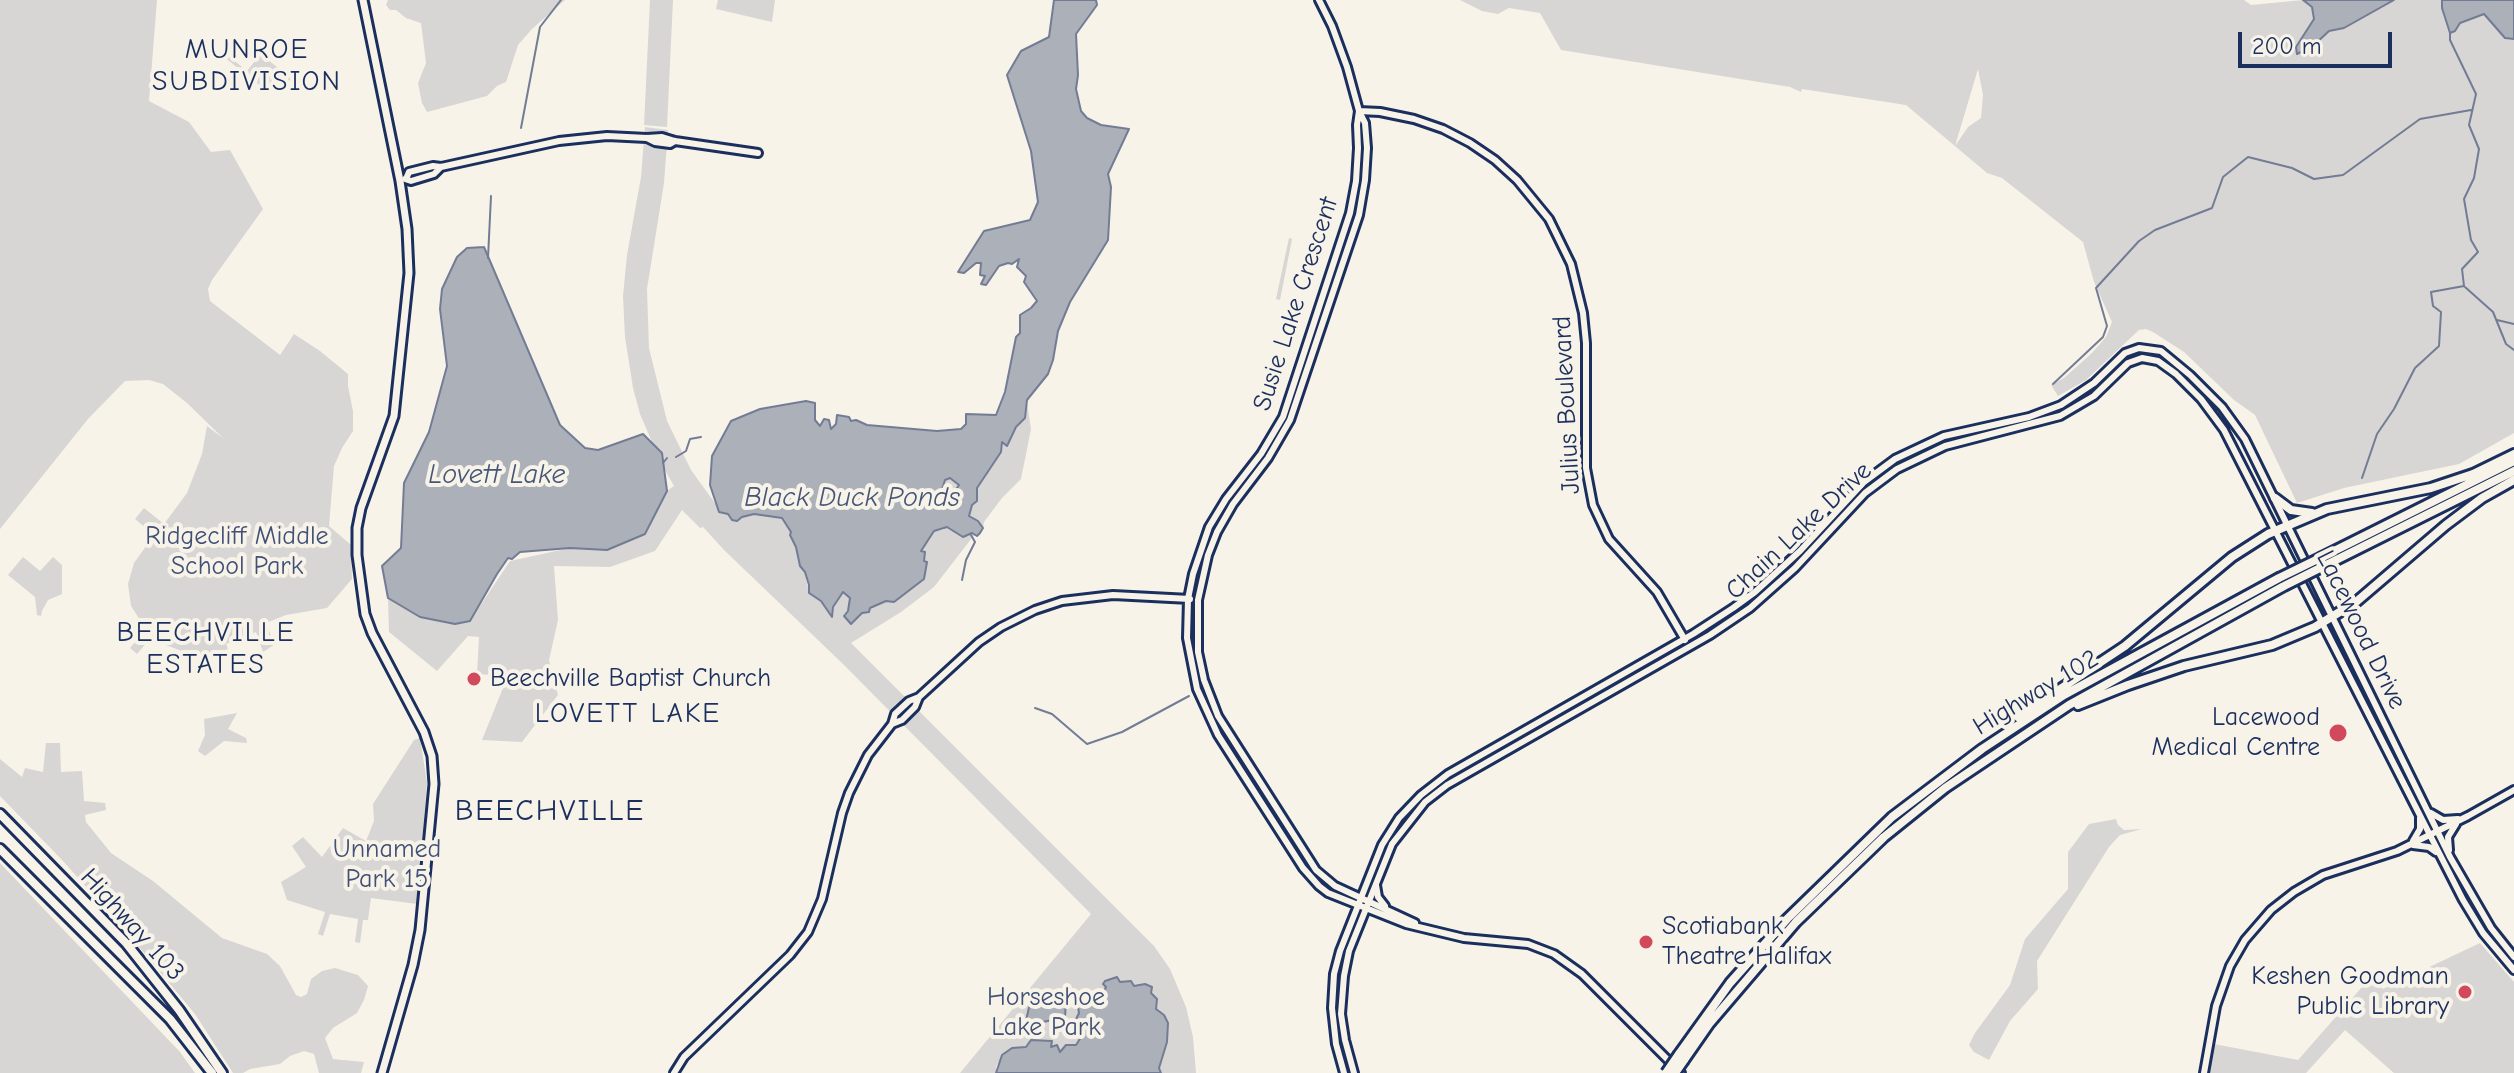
<!DOCTYPE html>
<style>
body{margin:0}
#map{position:relative;width:2514px;height:1073px;overflow:hidden;background:#f7f3e8;font-family:"Comic Neue",sans-serif}
canvas{display:block}
.scale{position:absolute;left:2238px;top:32px;width:154px;height:36px;box-sizing:border-box;border:4px solid #1b2f5e;border-top:0;padding-left:10px;font-size:24px;line-height:28px;white-space:nowrap;color:#1b2f5e;-webkit-text-stroke:6px #f7f3e8;paint-order:stroke}
</style>
<div id="map">
<canvas width="2514" height="1073"></canvas>
<div class="scale">200 m</div>
</div>
<script>
const c = document.querySelector('canvas').getContext('2d');
c.lineJoin = 'round';
function fill(path, color) { c.fillStyle = color; c.fill(path, 'evenodd'); }
const toPath = rows => new Path2D(rows.map(r => 'M' + r).join(''));
function stroke(path, color, width, dash) { c.strokeStyle = color; c.lineWidth = width; c.lineCap = dash ? 'butt' : 'round'; c.setLineDash(dash || []); c.stroke(path); }
function label(font, color, halo, rows, align = 'center') {
  c.font = font + ' "Comic Neue",sans-serif'; c.lineWidth = 8; c.setLineDash([]); c.textBaseline = 'middle'; c.strokeStyle = halo; c.fillStyle = color; for (const [text, x, y, turn = 0] of rows) {
    c.save(); c.translate(x, y); c.rotate((+turn || 0) * Math.PI / 180); c.textAlign = isNaN(turn) ? turn : align; if (halo) c.strokeText(text, 0, 0); c.fillText(text, 0, 0); c.restore();
  }
}
const green = toPath([
 [0,0,157,0,149,101,189,122,211,152,230,150,263,209,212,280,208,289,210,301,280,355,294,334,320,351,348,374,348,386,353,411,353,431,342,448,334,466,329,526,351,545,352,579,327,608,286,615,266,623,273,641,277,643,263,652,256,632,226,644,228,649,214,654,192,655,166,645,153,635,137,654,130,648,146,629,131,606,128,584,134,563,154,535,135,519,144,508,164,524,187,493,202,454,207,426,224,439,187,403,163,384,149,380,125,381,88,419,0,529],
 [388,0,565,0,532,29,518,45,506,82,497,86,487,96,427,112,422,103,418,83,426,63,421,23,406,18,396,10,390,10,386,5],
 [650,0,673,0,667,127,644,125],
 [718,0,775,0,772,22,716,9],
 [1460,0,2244,0,2251,5,2303,0,2312,7,2314,19,2296,47,2313,46,2329,31,2344,28,2394,0,2442,0,2442,8,2455,31,2459,23,2484,14,2505,38,2514,39,2514,433,2459,464,2344,488,2297,503,2255,415,2234,400,2184,352,2153,332,2146,329,2139,330,2086,380,2058,396,2051,385,2064,378,2092,353,2106,337,2112,322,2094,282,2083,242,2002,178,1987,173,1906,105,1802,89,1801,92,1790,87,1561,50,1540,13,1509,8,1498,14,1482,11],
 [1978,69,1983,95,1981,118,1968,127,1955,146],
 [275,36,277,37,263,56,305,89,303,91,281,74,267,91,224,57,226,54,247,71],
 [645,127,668,130,664,183,647,289,649,348,667,421,691,470,723,514,728,514,737,521,742,517,754,514,782,518,792,532,790,535,796,547,800,566,805,572,809,593,821,601,828,610,833,607,842,591,850,598,848,611,862,613,886,601,894,602,924,579,924,561,921,551,934,531,943,530,947,527,955,531,975,534,934,587,901,612,851,643,1154,946,1170,969,1186,1007,1193,1037,1196,1073,1161,1073,1159,1068,1167,1042,1168,1023,1156,1009,1157,999,1151,993,1152,987,1148,984,1134,986,1132,982,1119,982,1116,977,1105,981,1103,984,1106,988,1103,993,1099,991,1083,1002,1079,1013,1075,1018,1077,1028,1083,1034,1076,1045,1065,1046,1060,1052,1042,1041,1033,1040,1026,1047,1007,1051,996,1066,996,1073,960,1073,1091,914,842,663,724,550,703,527,700,528,682,510,655,551,610,567,554,566,558,620,549,660,558,695,522,742,482,740,503,688,505,676,477,674,479,637,468,636,437,671,389,632,388,598,420,617,455,624,470,621,510,561,570,548,607,550,646,534,667,491,674,486,661,463,640,414,633,388,625,337,623,296,627,255,641,177],
 [1289,238,1292,239,1280,300,1276,299],
 [1027,403,1031,429,1021,479,1002,498,984,522,983,528,978,521,969,515,972,505,977,501,977,488,987,474,1002,441,1009,437,1025,418],
 [950,478,959,485,949,501,950,506,942,503,942,490,945,480],
 [23,557,40,571,53,557,62,565,62,594,48,600,42,611,41,616,37,615,35,597,8,575],
 [237,713,228,729,246,738,247,743,224,741,205,756,198,751,205,735,204,719],
 [420,738,427,783,417,904,371,898,368,920,363,920,360,943,355,942,358,919,330,914,323,936,318,934,325,912,287,900,281,882,306,867,292,846,303,837,322,857,343,828,366,841,374,821,373,804,414,740],
 [46,743,60,743,61,772,82,771,84,801,105,803,106,810,85,815,86,822,111,853,153,881,222,938,267,954,280,966,296,995,301,997,307,994,311,979,322,971,335,968,358,975,368,986,364,1000,357,1013,333,1028,325,1038,333,1059,364,1062,361,1073,319,1073,314,1054,304,1051,290,1056,280,1064,250,1069,243,1073,233,1073,195,1014,140,948,64,862,0,796,0,759,22,777,25,768,43,772],
 [2116,819,2118,825,2124,830,2142,829,2120,835,2109,847,2037,961,2038,989,2010,1021,1989,1060,1974,1052,1969,1045,1975,1033,2010,985,2025,939,2068,889,2068,852,2089,824],
 [0,863,180,1052,195,1073,0,1073],
 [2480,943,2514,982,2514,1073,2394,1073,2345,1030,2306,1073,2209,1073,2214,1044,2298,1060,2370,978,2383,989]
]);
const water = toPath([
 [1054,0,1096,0,1097,5,1076,34,1078,75,1076,89,1081,111,1087,118,1101,125,1129,129,1108,174,1111,187,1108,240,1070,302,1058,331,1053,360,1048,374,1027,400,1025,418,1016,427,1007,446,1002,442,1001,452,977,488,977,501,972,505,969,516,978,521,983,528,980,533,977,536,972,533,963,537,947,527,934,531,921,551,925,552,924,561,927,562,924,579,894,602,886,601,870,608,869,612,862,613,851,624,844,616,848,611,850,598,843,592,833,607,832,617,821,601,809,593,809,585,805,572,800,566,796,547,790,535,791,532,782,518,754,514,742,517,737,521,732,520,728,514,719,512,710,485,712,456,731,421,760,409,806,401,815,403,815,420,820,426,824,419,829,420,831,429,836,424,837,415,849,417,851,421,856,420,867,425,937,431,961,429,966,424,966,414,996,415,1005,392,1016,337,1020,333,1020,315,1031,308,1037,301,1024,282,1026,276,1017,267,1019,259,1012,264,1008,263,999,266,986,285,981,284,985,276,980,275,981,263,976,263,964,273,958,272,984,231,1030,220,1038,202,1031,151,1007,75,1021,51,1049,37,1054,0],
 [950,478,959,485,948,501,949,505,942,503,942,490,945,480,950,478],
 [2303,0,2394,0,2344,28,2329,31,2313,46,2297,54,2296,47,2314,19,2312,7,2303,0],
 [2442,0,2514,0,2514,39,2505,38,2484,14,2460,23,2455,31,2450,33,2442,8,2442,0],
 [484,247,560,425,585,448,598,450,643,434,662,453,667,491,645,534,607,550,570,548,520,552,512,559,508,558,497,574,470,621,455,624,420,617,388,598,382,566,401,548,404,483,429,432,447,366,440,309,442,289,457,257,467,248,484,247],
 [1117,977,1120,982,1131,981,1134,986,1145,984,1152,987,1151,993,1157,999,1156,1009,1164,1015,1168,1023,1167,1042,1159,1068,1161,1073,996,1073,1002,1055,1012,1048,1026,1047,1031,1040,1052,1041,1051,1047,1057,1045,1060,1052,1066,1045,1076,1045,1083,1034,1074,1023,1079,1013,1078,1007,1095,991,1103,993,1106,987,1103,984,1105,981,1117,977],
 [1036,999,1066,1000,1065,1018,1025,1025,1030,1003,1036,999]
]);
const stream = toPath([
 [521,128,540,27,561,0],
 [488,258,491,196],
 [2465,287,2493,312,2506,344,2514,350],
 [2497,320,2514,324],
 [2053,384,2103,337,2107,326,2096,288,2139,241,2155,230,2212,208,2223,177,2248,157,2292,168,2314,179,2343,175,2420,119,2471,110],
 [676,457,686,451,690,439,701,437],
 [663,463,667,458],
 [2362,478,2377,434,2394,409,2415,368,2439,346,2441,312,2433,306,2431,292,2464,286,2462,269,2478,252,2471,240,2464,199,2474,178,2479,149,2469,125,2476,94,2450,40,2450,33],
 [962,580,966,560,975,542,971,535],
 [1035,708,1052,714,1087,744,1122,732,1189,696]
]);
const secondary = toPath([
 [1319,0,1332,26,1347,67,1359,111,1365,123,1367,148,1365,180,1359,215,1290,420,1268,458,1233,504,1217,532,1208,555,1198,600,1198,652,1204,680,1218,716,1316,870,1335,886,1415,923],
 [1359,111,1357,125,1358,148,1356,181,1350,213,1283,417,1261,454,1226,499,1209,527,1193,574,1188,599,1187,638,1197,689,1218,735,1303,868,1319,886,1328,893,1406,924,1464,938,1528,944,1554,954,1582,974,1681,1073],
 [1359,111,1380,112,1414,119,1443,129,1470,143,1495,160,1517,180,1549,219,1571,264,1583,313,1586,343,1586,468,1593,505,1609,539,1657,592,1685,640],
 [647,138,655,142,670,144,675,141],
 [405,179,411,181,434,174,441,167],
 [406,179,409,172,433,166,441,167,559,141,607,136,647,138,662,137,675,141,758,153],
 [892,724,902,720,915,707,919,697],
 [2431,813,2443,820,2458,819],
 [2413,841,2420,829,2420,818],
 [2413,845,2429,847,2436,852],
 [2449,850,2448,837,2456,824],
 [1376,885,1378,897,1385,906],
 [674,1073,684,1057,790,955,808,932,822,899,842,813,849,793,868,755,892,724,895,714,909,701,919,697,979,642,1001,627,1035,610,1062,601,1113,595,1190,599],
 [1344,1073,1336,1044,1332,1008,1334,974,1340,951,1382,845,1399,818,1421,795,1448,774,1693,634,1733,608,1755,592,1800,551,1864,482,1895,459,1944,436,2029,417,2061,405,2094,383,2125,353,2139,348,2161,351,2190,375,2222,407,2245,439,2450,857,2491,928,2514,957],
 [1354,1073,1345,1040,1341,1014,1344,976,1349,951,1392,844,1425,802,1447,785,1710,635,1750,608,1795,568,1865,493,1897,469,1945,446,2060,416,2094,396,2128,363,2142,358,2158,361,2176,374,2201,399,2224,430,2463,900,2483,933,2514,970],
 [2204,1073,2216,1006,2230,966,2245,940,2271,910,2294,892,2323,875,2397,851,2468,816,2514,790]
]);
const primary = toPath([
 [363,0,400,181,407,229,409,273,394,416,361,508,357,528,357,555,365,614,372,633,424,732,432,756,434,784,420,930,413,965,382,1073]
]);
const highway = toPath([
 [2275,498,2291,510,2312,513],
 [2322,557,2514,461],
 [2326,565,2514,471],
 [2078,705,2128,685,2184,666,2272,645,2315,627,2356,602,2446,525,2482,498,2514,480],
 [2018,717,2125,646,2232,557,2268,534,2327,509,2431,488,2473,474,2514,454],
 [0,814,126,943,179,1010,222,1073],
 [0,849,170,1019,212,1073],
 [1679,1054,1730,983,1787,919,1892,817,1982,749,2064,695,2279,578],
 [1684,1060,1709,1024,1796,922,1884,837,1945,788,2069,705,2284,586]
]);
const highwayBridge = toPath([
 [2279,578,2322,557],
 [2284,586,2326,565],
 [1666,1073,1679,1054],
 [1675,1073,1684,1060]
]);
const markers = [
 [474,679,8,"#d1495b"],
 [2338,733,10,"#d1495b"],
 [1646,942,8,"#d1495b"],
 [2465,992,8,"#d1495b"]
];
const streetNames = [
 ["Susie Lake Crescent",1296,304,-72],
 ["Julius Boulevard",1567,405,-93],
 ["Chain Lake Drive",1799,531,-43],
 ["Lacewood Drive",2361,630,64],
 ["Highway 102",2036,693,-31],
 ["Highway 103",132,925,48]
];
const parkNames = [
 ["Ridgecliff Middle",237,537],
 ["School Park",237,567],
 ["Unnamed",387,850],
 ["Park 15",387,880],
 ["Horseshoe",1046,998],
 ["Lake Park",1046,1028]
];
const poiNames = [
 ["Beechville Baptist Church",490,679],
 ["Lacewood",2320,718,"right"],
 ["Medical Centre",2320,748,"right"],
 ["Scotiabank",1662,927],
 ["Theatre Halifax",1662,957],
 ["Keshen Goodman",2449,977,"right"],
 ["Public Library",2449,1007,"right"]
];
const neighbourhoodNames = [
 ["MUNROE",247,50],
 ["SUBDIVISION",247,82],
 ["BEECHVILLE",206,633],
 ["ESTATES",206,665],
 ["LOVETT LAKE",628,714]
];
const waterNames = [
 ["Lovett Lake",497,475],
 ["Black Duck Ponds",852,498]
];
const quarterNames = [
 ["BEECHVILLE",550,812]
];
fill(green, '#d7d6d4');
fill(water, '#acb0b9');
stroke(water, '#727c95', 2);
stroke(stream, '#727c95', 2);
stroke(secondary, '#1b2f5e', 12);
stroke(primary, '#1b2f5e', 13);
stroke(highway, '#1b2f5e', 14);
stroke(secondary, '#f7f3e8', 6);
stroke(primary, '#f7f3e8', 7);
stroke(highway, '#f7f3e8', 8);
stroke(highwayBridge, '#1b2f5e', 14, []);
stroke(highwayBridge, '#f7f3e8', 8);
for (const [x, y, r, color] of markers) { const dot = new Path2D(); dot.arc(x, y, r, 0, 2 * Math.PI); c.fillStyle = color; c.fill(dot); stroke(dot, '#f7f3e8', 3); }
label('26px', '#1b2f5e', '#f7f3e8', streetNames);
label('26px', '#415076', '#f7f3e8', parkNames);
label('26px', '#1b2f5e', '#f7f3e8', poiNames, 'left');
c.letterSpacing = '2px';
label('28px', '#1b2f5e', '#f7f3e8', neighbourhoodNames);
c.letterSpacing = '0px';
label('italic 28px', '#465679', '#f7f3e8', waterNames);
c.letterSpacing = '2px';
label('30px', '#1b2f5e', '#f7f3e8', quarterNames);
c.letterSpacing = '0px';
</script>
